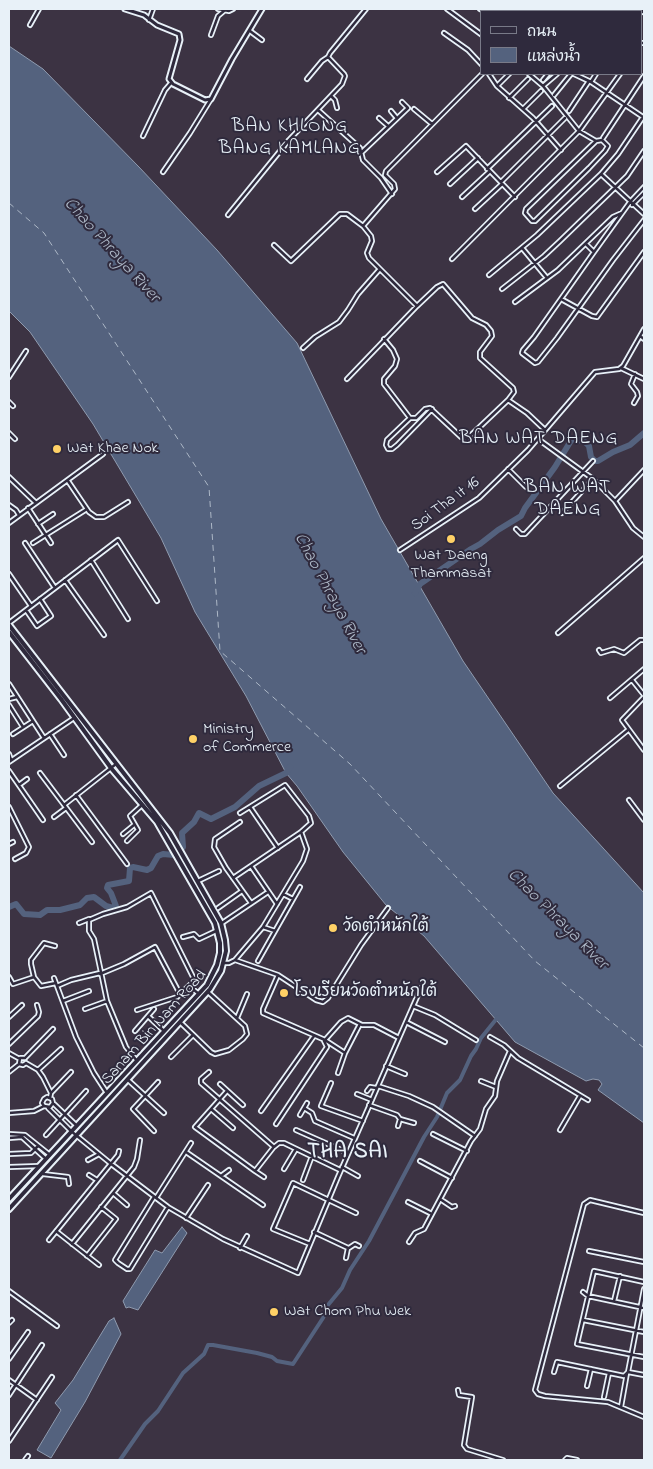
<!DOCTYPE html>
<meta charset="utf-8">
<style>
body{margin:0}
#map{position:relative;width:653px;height:1469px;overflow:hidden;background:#3c3343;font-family:"Indie Flower","Playpen Sans Thai",sans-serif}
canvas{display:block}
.frame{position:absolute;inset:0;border:10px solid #e8f1f8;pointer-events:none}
.legend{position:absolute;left:480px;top:10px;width:162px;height:65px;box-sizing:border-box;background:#2f2a3d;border:1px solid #797a88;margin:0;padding:6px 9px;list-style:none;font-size:15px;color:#e8f1f8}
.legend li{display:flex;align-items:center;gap:10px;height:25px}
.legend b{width:25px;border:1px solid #797a88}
</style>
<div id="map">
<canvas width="653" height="1469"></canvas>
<div class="frame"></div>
<ul class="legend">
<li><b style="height:6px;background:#2f2a3d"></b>ถนน</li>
<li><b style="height:14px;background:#54627e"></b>แหล่งน้ำ</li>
</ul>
</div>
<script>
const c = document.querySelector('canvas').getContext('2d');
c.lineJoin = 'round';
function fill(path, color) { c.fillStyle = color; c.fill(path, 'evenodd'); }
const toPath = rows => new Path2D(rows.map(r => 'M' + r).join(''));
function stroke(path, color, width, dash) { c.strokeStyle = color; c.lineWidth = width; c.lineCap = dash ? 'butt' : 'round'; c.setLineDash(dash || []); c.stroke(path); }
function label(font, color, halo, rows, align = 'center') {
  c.font = font + ' "Indie Flower","Playpen Sans Thai",sans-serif'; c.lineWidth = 4; c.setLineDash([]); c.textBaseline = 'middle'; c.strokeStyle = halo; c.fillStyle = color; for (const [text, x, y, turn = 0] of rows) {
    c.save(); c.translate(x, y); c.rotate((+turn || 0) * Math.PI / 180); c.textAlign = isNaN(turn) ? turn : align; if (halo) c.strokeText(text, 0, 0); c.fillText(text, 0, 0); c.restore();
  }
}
const water = toPath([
 [9,46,43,69,139,167,217,250,297,343,381,519,463,661,553,793,644,893,644,1123,598,1090,602,1084,599,1080,593,1079,586,1081,515,1042,424,936,386,905,343,852,297,786,286,773,246,696,195,612,161,538,93,424,30,332,9,311,9,46],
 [182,1227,187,1233,138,1310,129,1307,126,1308,123,1301,155,1250,162,1253,182,1227],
 [114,1318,121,1334,85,1402,51,1458,37,1450,61,1410,55,1403,73,1380,109,1321,114,1318]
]);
const canal = toPath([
 [120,1460,145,1424,158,1411,183,1373,204,1354,208,1345,213,1345,257,1353,272,1357,277,1361,293,1364,323,1318,328,1305,342,1288,350,1270,369,1241,424,1137,437,1117,447,1093,460,1080,471,1056,476,1049,481,1038,498,1017]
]);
const river = toPath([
 [415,593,420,584,471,549,480,544,498,530,521,516,525,508,555,467,572,439,584,441,589,446,591,457,595,461,598,461,613,452,630,445,644,433],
 [9,907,16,904,24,914,40,915,47,910,60,910,80,905,87,898,94,897,106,906,113,908,116,906,111,893,107,888,108,885,129,881,130,868,133,867,147,870,151,868,158,856,163,854,174,855,177,854,183,847,182,833,194,822,199,813,211,819,235,807,259,786,286,773,290,767]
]);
const ferry = toPath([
 [9,203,44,233,209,487,220,651,350,764,535,961,644,1048]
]);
const minor = toPath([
 [218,9,229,11,233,9],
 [447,9,482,35],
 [480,9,484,11],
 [529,9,533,11],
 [549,9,552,11],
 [504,11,506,9],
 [574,11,576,9],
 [591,11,593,9],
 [619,11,620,9],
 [642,12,644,9],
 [149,20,153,9],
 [30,25,39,9],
 [250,31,262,40],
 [444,33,468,50,482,65],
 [211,35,218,16,225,10],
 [642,43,644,43],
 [489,74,497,86,533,118,561,150],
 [529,74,543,86,579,131,596,141,602,140,608,146,605,151,589,168,535,221,532,221,525,213,526,209,596,141],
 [574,74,591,82,643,117],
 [307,79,322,61,328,57],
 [543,80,548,74],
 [591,82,596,74],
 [497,86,509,74],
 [543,86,557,74],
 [554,95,571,74],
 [331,96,335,100,337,108],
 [509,98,528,79],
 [414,109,432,124],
 [523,109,541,91],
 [318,110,360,148,363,160,381,178,392,194],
 [391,111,396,117],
 [569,111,589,81],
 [379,118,388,126],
 [143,136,165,90,171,83],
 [603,138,644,76],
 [362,152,408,108,402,102],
 [487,169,552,106],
 [163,172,190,133,211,99],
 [437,172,466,146,515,197],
 [601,174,644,214],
 [501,182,565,118],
 [450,184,478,158],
 [644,187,630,202,594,252,534,337,523,350,522,353,535,363,538,362,557,338,613,260,644,220],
 [462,197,490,171],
 [632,205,644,193],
 [475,209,502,184],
 [228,215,289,140,342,84,345,76,344,74,328,57,330,53,366,9],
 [363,226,395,189,394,184,385,175,386,171,482,74],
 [586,244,594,252],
 [274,245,291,261,340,214,347,214,363,226,371,236,372,241,367,253,369,258,417,306],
 [523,249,547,278],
 [452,259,579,131,620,74],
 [489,275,537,235,601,174,618,154,643,117],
 [502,289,544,256,560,241,627,176,644,151],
 [561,299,592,316,597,317,644,252],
 [515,302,558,270,613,217,622,213],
 [640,336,644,339],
 [384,339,393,350,397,359,395,366,384,379,384,384,410,418,416,418,425,409,430,408,461,437,467,439,508,400],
 [303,348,315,337,339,322,348,310,358,294,379,270],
 [621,368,644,379],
 [9,377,26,351],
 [347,379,417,306,437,287,443,284,472,318,486,325,491,331,492,336,480,352,480,358,513,388,514,392,508,400,527,413,545,430],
 [9,402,13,406],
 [634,403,638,396,637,392,631,384,635,374],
 [410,418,387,440,386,445,388,449,392,449,397,445,432,409],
 [9,433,15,439],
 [538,439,593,479,615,501,633,528,644,537],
 [508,469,526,487],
 [9,477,36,503],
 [68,481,89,512,96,517,104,517,128,502],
 [615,501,644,470],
 [9,505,16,510,19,515],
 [28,508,51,543],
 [562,513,593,479],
 [9,523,103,454],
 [38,524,53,514],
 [516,529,521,534,525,534,593,461],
 [25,543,55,588],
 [33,543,87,509],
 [400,550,479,498,528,450,595,372,619,369,623,366,644,329],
 [91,560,128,619],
 [9,574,31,606],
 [65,580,104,635],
 [26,610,37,626,51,616,40,599],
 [9,623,118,540,157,601],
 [558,633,644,558],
 [599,650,601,653,614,649,624,653,640,640,644,640],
 [632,680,644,695],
 [9,684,44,738],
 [644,697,622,720,644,750],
 [610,698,644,669],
 [9,699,17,697],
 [9,705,23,727],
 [13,734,33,721],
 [50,734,64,755],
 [9,754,11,760],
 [9,762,74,718],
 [9,771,43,820],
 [40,773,92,842],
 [19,785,27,779],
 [560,786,628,730],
 [76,795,127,864],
 [629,800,644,820],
 [64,805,116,764],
 [9,807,29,847,26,853,15,859],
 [250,807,278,848],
 [54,817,66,808],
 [240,822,215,839,214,847,226,868,251,903],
 [123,834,134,825],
 [127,841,138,830,130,816,142,805],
 [9,844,13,842],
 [251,866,277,904],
 [233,878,301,832,311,823,309,816,285,785,240,813],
 [198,881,219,871],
 [283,894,293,899],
 [218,908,242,891],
 [79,923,89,919],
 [222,923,268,892],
 [263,927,275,931],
 [183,937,194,934,199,939,216,931],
 [235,960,278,975,316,1000,323,1002,328,998,361,945,388,908],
 [258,961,300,887],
 [224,963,229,963,235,960,263,927,303,861,307,849,301,832],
 [100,974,124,964,155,947,180,994],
 [278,975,263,1009,263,1013,325,1040,345,1053],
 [9,977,13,984,34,977,41,986,56,983],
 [34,977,31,964,31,960,44,943,55,946],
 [54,978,76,1037,94,1073,107,1093],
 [57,986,71,980,100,973],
 [189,986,199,994],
 [63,1001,89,991],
 [413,1006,435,1015,476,1040],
 [85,1009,107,1001],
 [137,1010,177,997,192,983,194,979,151,893,127,907,103,914,89,920,89,931,94,939,107,1001,126,1047,137,1061],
 [148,1016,164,1031],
 [9,1017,22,1005],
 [237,1018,247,994],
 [180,1022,211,1052,215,1054,229,1050,243,1039,247,1034,245,1026,208,992],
 [406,1022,445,1042],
 [135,1031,154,1009],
 [490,1037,504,1045,518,1058,588,1100],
 [325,1040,341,1022,348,1018,362,1025,374,1025,399,1038],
 [9,1044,38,1016,39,1012,37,1005],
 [9,1053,18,1058],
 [171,1057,193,1035],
 [25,1058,53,1029],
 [26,1063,38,1070,43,1077,51,1093,50,1098],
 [19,1064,23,1065,26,1063],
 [386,1066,405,1074],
 [38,1070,61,1049],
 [9,1072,19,1064,20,1058,25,1058],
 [209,1072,201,1079,201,1083,274,1147,279,1143,284,1143,340,1170],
 [338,1073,345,1053,360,1024],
 [127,1079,164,1113],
 [481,1081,496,1087],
 [331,1083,321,1106,363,1121],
 [220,1084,243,1105],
 [378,1086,409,1096,433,1107,475,1136],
 [227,1091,195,1127,255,1171,273,1148],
 [367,1091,370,1087,376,1088],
 [51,1093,71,1072],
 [357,1094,372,1100],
 [54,1104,77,1126],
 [369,1105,397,1115,400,1119,398,1126],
 [48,1108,71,1131,110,1163,168,1207,223,1239,298,1273,338,1177,421,988],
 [304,1108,312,1113,315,1121,354,1138],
 [211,1109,233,1128],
 [261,1111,314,1036],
 [9,1113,34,1111,44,1106,50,1107,53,1103,52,1099,47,1097,44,1099,42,1103,44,1106],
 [300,1115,307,1103],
 [400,1119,414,1123],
 [276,1124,327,1047,324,1041],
 [296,1130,348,1153],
 [560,1130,580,1096],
 [154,1131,133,1109,158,1082],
 [9,1134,25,1135,50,1155],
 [433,1134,467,1151],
 [46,1135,86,1091],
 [9,1138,22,1137,46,1159],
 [186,1152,263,1205],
 [9,1154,31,1153,38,1146],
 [88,1160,99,1154],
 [420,1161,452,1178],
 [9,1167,39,1166],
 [342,1167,358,1176],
 [284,1169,296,1149],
 [255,1171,264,1177],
 [43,1174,68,1177,69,1184],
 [89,1175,97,1180],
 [221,1176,229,1170],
 [303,1180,312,1156],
 [113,1193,127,1205],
 [154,1197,115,1260,118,1263,127,1269,130,1269,168,1207],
 [156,1198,191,1143],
 [440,1199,452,1207,455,1206],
 [408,1202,432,1214],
 [644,1213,590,1200,584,1204,535,1390,538,1394,545,1396,608,1402,644,1417],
 [186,1218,208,1185],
 [56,1231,99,1265],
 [314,1232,348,1248,346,1258],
 [49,1240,118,1155,119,1151],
 [409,1242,415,1233,424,1229,471,1141,480,1129,486,1109,495,1096,497,1081,510,1051],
 [72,1244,134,1167,137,1159,140,1140],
 [310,1244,273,1229,293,1183,356,1213],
 [240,1248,247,1236],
 [349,1248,355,1244,359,1246],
 [589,1251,644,1262],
 [87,1256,116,1219,101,1207],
 [644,1282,594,1271,577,1344,644,1357],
 [9,1291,57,1326],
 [583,1292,588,1296,644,1308],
 [614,1301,620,1276],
 [583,1320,644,1332],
 [9,1323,12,1320],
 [9,1359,28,1332],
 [554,1372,557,1362,624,1376,628,1372,644,1375],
 [628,1372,644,1289],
 [9,1380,37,1400],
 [587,1386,591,1369],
 [458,1390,459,1395,472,1397,464,1445,467,1449,503,1460],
 [9,1395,42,1345],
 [604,1397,609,1373],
 [621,1407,627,1373],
 [9,1441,52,1377],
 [25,1460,28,1456],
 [565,1460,567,1458,577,1460]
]);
const tertiary = toPath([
 [125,9,144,15,157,25,179,34,180,40,169,79,173,84,205,100,211,99,232,59,262,9]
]);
const secondary = toPath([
 [9,625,170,833,221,923,225,940,226,951,221,971,210,989,9,1209],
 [9,632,61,699,111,768,157,822,215,923,220,943,220,953,217,965,207,985,9,1199]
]);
const markers = [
 [57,449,5,"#ffd166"],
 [451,539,5,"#ffd166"],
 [193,739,5,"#ffd166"],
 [333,928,5,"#ffd166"],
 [284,993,5,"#ffd166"],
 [274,1312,5,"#ffd166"]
];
const poiNames = [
 ["Wat Khae Nok",67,449],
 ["Wat Daeng",451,556,"center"],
 ["Thammasat",451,574,"center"],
 ["Ministry",203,730],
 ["of Commerce",203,748],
 ["วัดตำหนักใต้",343,928],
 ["โรงเรียนวัดตำหนักใต้",294,993],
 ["Wat Chom Phu Wek",284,1312]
];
const streetNames = [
 ["Soi Tha It 16",446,505,-36],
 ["Sanam Bin Nam Road",155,1028,-48]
];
const waterNames = [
 ["Chao Phraya River",111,251,48],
 ["Chao Phraya River",329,594,62],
 ["Chao Phraya River",557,920,45]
];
const quarterNames = [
 ["BAN KHLONG",290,128],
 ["BANG KAMLANG",290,150],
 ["BAN WAT DAENG",539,440],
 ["BAN WAT",568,489],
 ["DAENG",568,511]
];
const districtNames = [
 ["THA SAI",348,1154]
];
fill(water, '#54627e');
stroke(water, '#8f9baf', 1);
stroke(canal, '#54627e', 4);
stroke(river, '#54627e', 6);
stroke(ferry, '#adb8c7', 1, [6, 5]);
stroke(minor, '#e8f1f8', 6);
stroke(tertiary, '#e8f1f8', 7);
stroke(secondary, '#e8f1f8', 8);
stroke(minor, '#2f2a3d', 2.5);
stroke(tertiary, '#2f2a3d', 3);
stroke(secondary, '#2f2a3d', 4);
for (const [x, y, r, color] of markers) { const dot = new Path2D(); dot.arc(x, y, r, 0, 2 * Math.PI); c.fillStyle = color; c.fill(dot); stroke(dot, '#2f2a3d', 2); }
label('16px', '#e8f1f8', '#2f2a3d', poiNames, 'left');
label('16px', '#e8f1f8', '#2f2a3d', streetNames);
label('italic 18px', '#adb8c7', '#2f2a3d', waterNames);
c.letterSpacing = '1px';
label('19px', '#e8f1f8', '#2f2a3d', quarterNames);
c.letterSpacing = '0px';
c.letterSpacing = '1px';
label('bold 21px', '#e8f1f8', '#2f2a3d', districtNames);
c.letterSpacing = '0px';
</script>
